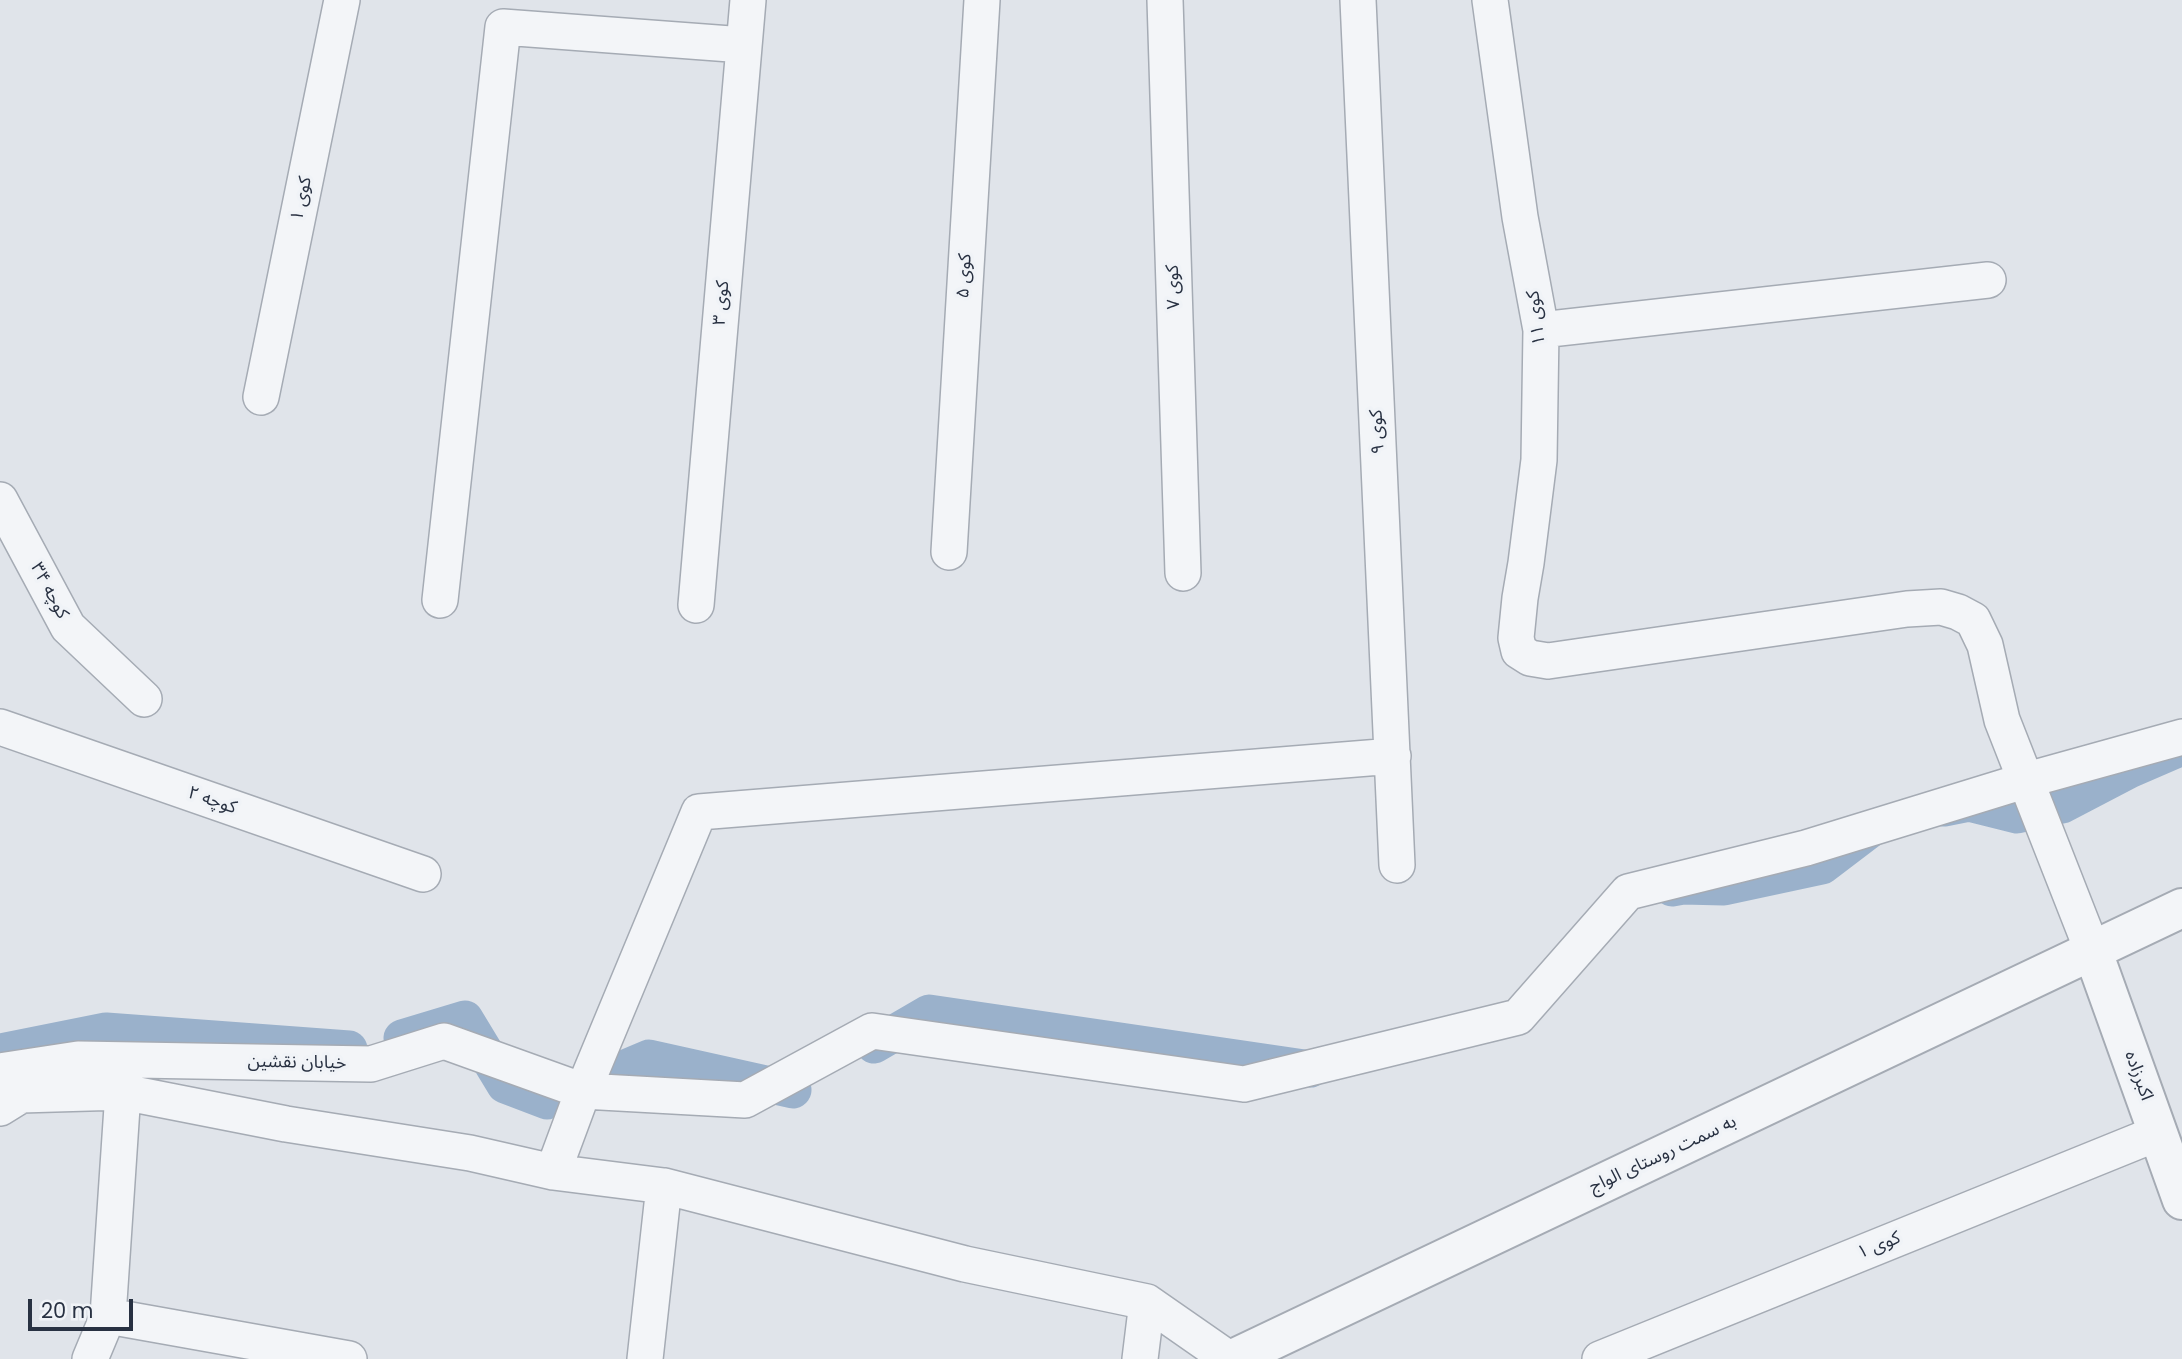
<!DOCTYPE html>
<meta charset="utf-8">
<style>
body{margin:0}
#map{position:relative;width:2182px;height:1359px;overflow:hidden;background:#e0e4ea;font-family:Poppins,sans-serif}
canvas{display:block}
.scale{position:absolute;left:28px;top:1299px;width:105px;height:32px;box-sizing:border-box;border:4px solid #283142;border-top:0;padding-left:9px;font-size:21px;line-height:24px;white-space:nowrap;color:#283142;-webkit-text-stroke:5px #f0f3f7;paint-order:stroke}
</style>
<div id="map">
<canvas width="2182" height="1359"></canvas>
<div class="scale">20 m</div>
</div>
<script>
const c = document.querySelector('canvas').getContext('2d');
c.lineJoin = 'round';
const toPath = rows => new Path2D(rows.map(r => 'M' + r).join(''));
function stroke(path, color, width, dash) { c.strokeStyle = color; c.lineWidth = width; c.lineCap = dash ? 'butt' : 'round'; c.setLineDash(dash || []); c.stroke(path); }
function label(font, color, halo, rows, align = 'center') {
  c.font = font + ' Poppins,"Noto Sans Arabic",sans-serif'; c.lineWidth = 7; c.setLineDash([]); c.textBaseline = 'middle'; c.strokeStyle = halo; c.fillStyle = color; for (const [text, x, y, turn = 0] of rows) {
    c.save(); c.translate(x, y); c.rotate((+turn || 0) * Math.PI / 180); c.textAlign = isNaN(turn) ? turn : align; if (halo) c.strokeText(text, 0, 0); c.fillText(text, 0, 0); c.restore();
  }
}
const canal = toPath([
 [1944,808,1969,803,2017,815,2062,805,2129,770,2175,750],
 [1672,888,1683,886,1724,887,1822,866,1872,828],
 [402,1038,465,1019,505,1085,547,1101,649,1058,793,1090],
 [874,1045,929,1013,1311,1069],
 [0,1052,106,1031,349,1049]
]);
const minor = toPath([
 [1165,0,1183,573],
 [1358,0,1397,865],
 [1490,0,1520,217,1541,330,1539,460,1526,563,1520,598,1516,638,1519,651,1530,658,1548,661,1907,609,1941,607,1958,612,1973,620,1985,645,2002,720,2093,952],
 [1541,330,1988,280],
 [261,397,342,0],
 [0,500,68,627,144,699],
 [949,552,982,0],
 [440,600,503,27,744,45],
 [696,605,748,0],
 [0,727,423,874],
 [0,1071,78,1059,371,1064,444,1041,583,1091,745,1100,872,1031,1244,1084,1518,1017,1628,892,1806,848,2027,780,2182,737],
 [0,1108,21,1095,123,1092,286,1124,470,1153,553,1172,664,1186,965,1264,1147,1302,1229,1359],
 [553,1172,583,1091,699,812,1393,756],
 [108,1316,349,1359],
 [90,1359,108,1316,123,1092],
 [645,1359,664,1186],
 [1140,1359,1147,1302],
 [1600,1359,2158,1133]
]);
const tertiary = toPath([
 [2093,952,2182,1200],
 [1233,1359,2182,908]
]);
const streetNames = [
 ["کوی ۱",302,199,-78],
 ["کوی ۵",965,276,-87],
 ["کوی ۷",1174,287,-92],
 ["کوی ۳",722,303,-85],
 ["کوی ۱۱",1537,318,-97],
 ["کوی ۹",1378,432,-93],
 ["کوچه ۳۴",49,591,62],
 ["کوچه ۲",212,801,19],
 ["خیابان نقشین",297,1063,1],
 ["اکبرزاده",2138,1076,70],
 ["به سمت روستای الواج",1663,1155,-25],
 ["کوی ۱",1879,1246,-22]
];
stroke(canal, '#9ab1cb', 37);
stroke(minor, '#a5abb4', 38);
stroke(tertiary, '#a5abb4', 42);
stroke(minor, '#f3f5f8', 35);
stroke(tertiary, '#f3f5f8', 38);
label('18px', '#283142', '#f0f3f7', streetNames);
</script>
